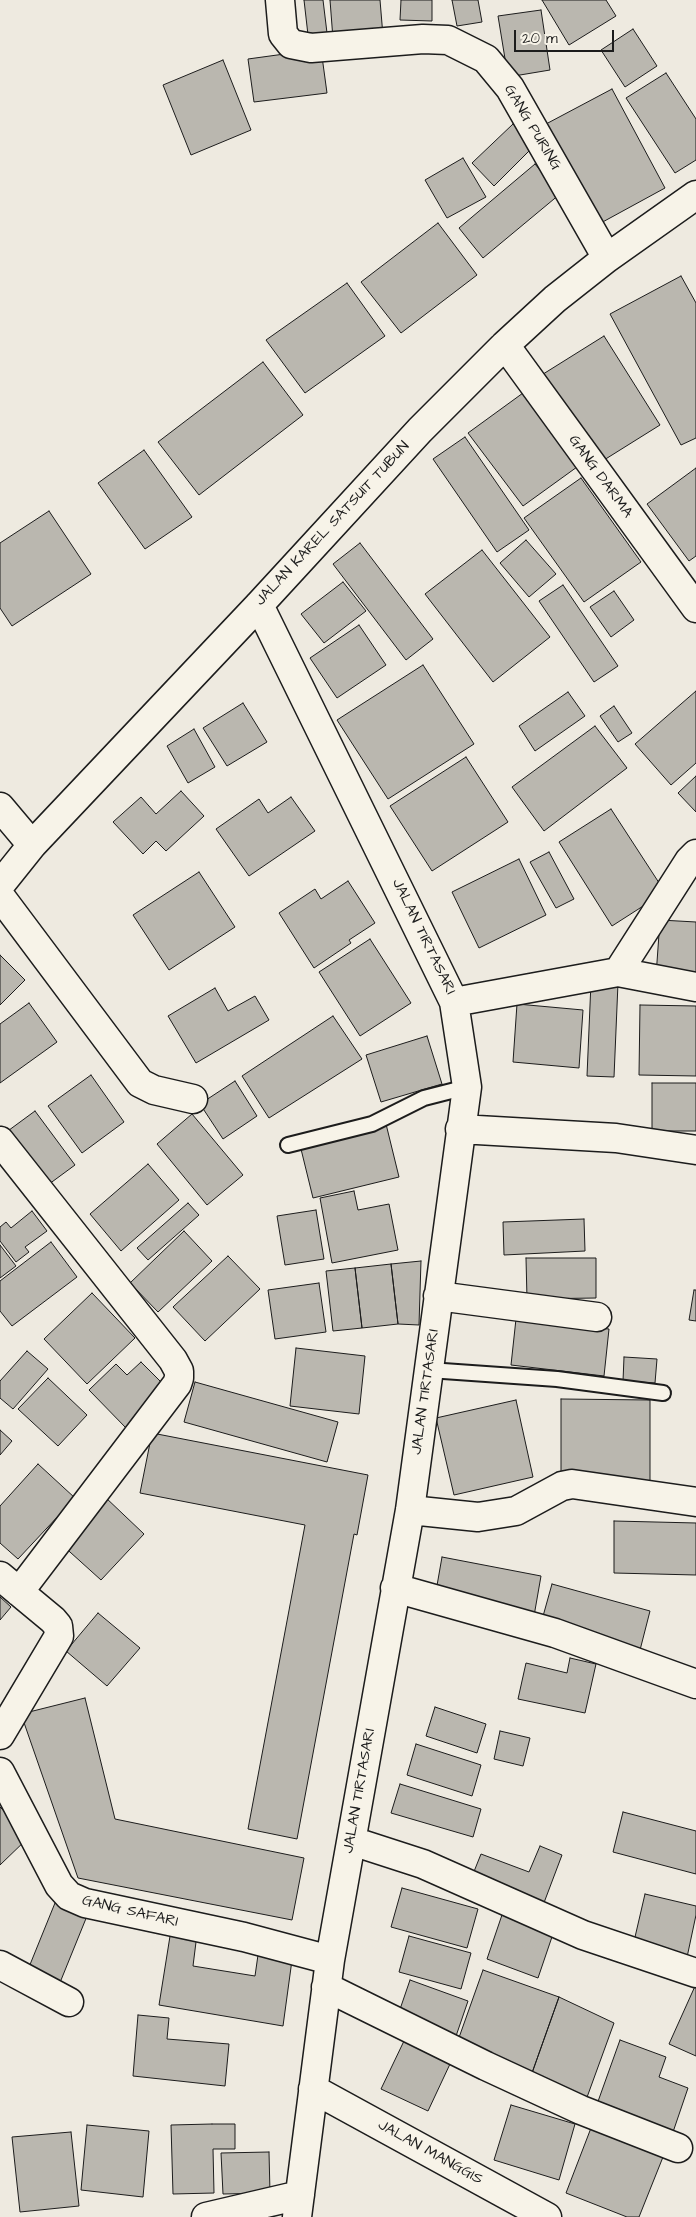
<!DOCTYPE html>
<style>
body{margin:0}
#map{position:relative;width:696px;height:2217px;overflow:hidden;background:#eeeae0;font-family:"Architects Daughter",sans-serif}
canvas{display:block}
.scale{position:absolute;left:514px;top:30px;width:100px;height:22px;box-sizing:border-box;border:2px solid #1c1c1c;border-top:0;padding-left:6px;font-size:15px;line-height:18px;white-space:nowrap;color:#1c1c1c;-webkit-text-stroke:4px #f7f3e8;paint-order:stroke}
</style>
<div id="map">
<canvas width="696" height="2217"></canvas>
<div class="scale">20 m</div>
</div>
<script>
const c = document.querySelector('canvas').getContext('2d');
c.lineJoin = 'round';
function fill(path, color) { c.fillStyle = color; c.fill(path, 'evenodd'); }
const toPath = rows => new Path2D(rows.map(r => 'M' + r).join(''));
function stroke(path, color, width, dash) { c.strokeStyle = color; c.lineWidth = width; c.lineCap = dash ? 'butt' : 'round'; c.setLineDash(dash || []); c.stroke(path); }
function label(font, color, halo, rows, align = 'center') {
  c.font = font + ' "Architects Daughter",sans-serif'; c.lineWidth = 4; c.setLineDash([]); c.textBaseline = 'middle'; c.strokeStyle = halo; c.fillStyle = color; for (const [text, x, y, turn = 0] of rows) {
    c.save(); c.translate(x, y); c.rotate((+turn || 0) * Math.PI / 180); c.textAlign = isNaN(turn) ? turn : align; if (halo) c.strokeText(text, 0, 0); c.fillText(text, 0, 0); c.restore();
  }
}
const building = toPath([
 [304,0,323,0,327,33,308,35,304,0],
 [330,0,380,0,383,36,333,39,330,0],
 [401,0,432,0,432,21,400,20,401,0],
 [452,0,478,0,482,22,457,26,452,0],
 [542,0,606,0,616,16,569,45,542,0],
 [541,10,550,70,508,77,498,16,541,10],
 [633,29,657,66,625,87,601,50,633,29],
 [321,49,327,93,254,102,248,59,321,49],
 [223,60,251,130,191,155,163,85,223,60],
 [666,73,696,119,696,160,675,173,626,98,666,73],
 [612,89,665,188,599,224,546,124,612,89],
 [513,124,534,146,494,186,472,163,513,124],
 [463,158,486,197,447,218,425,180,463,158],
 [535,164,560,194,483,258,459,228,535,164],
 [438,223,477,275,401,333,361,282,438,223],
 [681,276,696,303,696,438,681,445,610,314,681,276],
 [347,283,385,336,305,393,266,340,347,283],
 [604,336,660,425,596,465,540,376,604,336],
 [263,362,303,415,199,495,158,442,263,362],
 [523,393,577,467,523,506,468,433,523,393],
 [465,437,529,530,497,552,433,459,465,437],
 [144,450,192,517,145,549,98,483,144,450],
 [696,468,696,556,689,561,647,504,696,468],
 [581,478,641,562,584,602,524,518,581,478],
 [49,511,91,574,12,626,0,608,0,543,49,511],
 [526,540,556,574,529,597,500,563,526,540],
 [360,543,433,639,406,660,333,564,360,543],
 [482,550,550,637,493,682,425,594,482,550],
 [343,582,366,611,324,643,301,614,343,582],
 [563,585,618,666,594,682,539,601,563,585],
 [614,591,634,620,611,637,590,607,614,591],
 [359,625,386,665,337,698,310,658,359,625],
 [423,665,474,744,388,799,337,720,423,665],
 [696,691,696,763,671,785,635,744,696,691],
 [568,692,585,716,535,751,519,726,568,692],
 [243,703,267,742,227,766,203,728,243,703],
 [614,706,632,733,618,742,600,716,614,706],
 [595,726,627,768,544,831,512,787,595,726],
 [194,729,215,767,188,783,167,746,194,729],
 [466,757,508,822,432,871,390,806,466,757],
 [696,776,696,812,678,793,696,776],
 [181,791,204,816,166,851,156,841,143,854,113,822,141,797,156,814,181,791],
 [291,797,315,831,249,876,216,829,259,799,268,813,291,797],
 [611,809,665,892,612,926,559,842,611,809],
 [549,852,574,899,556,908,530,862,549,852],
 [519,859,546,915,479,948,452,892,519,859],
 [199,872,235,927,169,970,133,915,199,872],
 [348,881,375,923,349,940,351,943,314,968,279,913,315,889,321,899,348,881],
 [660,920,696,922,696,979,656,976,660,920],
 [370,939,411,1003,360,1036,319,972,370,939],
 [0,955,25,980,0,1005,0,955],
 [591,982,618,983,614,1077,587,1076,591,982],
 [215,988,228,1011,255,996,269,1020,196,1063,168,1016,215,988],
 [29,1003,57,1042,0,1083,0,1024,29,1003],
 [517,1004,583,1010,579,1068,513,1062,517,1004],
 [640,1005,696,1006,696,1076,639,1075,640,1005],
 [333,1016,362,1059,269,1118,242,1076,333,1016],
 [427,1036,442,1084,381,1102,366,1055,427,1036],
 [91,1075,124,1122,82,1153,48,1106,91,1075],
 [235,1081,257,1116,223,1139,200,1104,235,1081],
 [652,1083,696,1083,696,1131,652,1131,652,1083],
 [35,1111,75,1165,41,1190,1,1136,35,1111],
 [192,1114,243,1175,207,1205,157,1144,192,1114],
 [386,1124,399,1177,313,1198,300,1145,386,1124],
 [148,1164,179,1200,121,1251,90,1214,148,1164],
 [354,1191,358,1210,389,1204,398,1250,332,1263,320,1198,354,1191],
 [188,1203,199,1215,148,1260,137,1248,188,1203],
 [316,1210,324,1259,285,1265,277,1216,316,1210],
 [32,1211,47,1231,25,1247,29,1252,16,1262,0,1241,0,1227,6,1222,11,1228,32,1211],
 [584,1219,585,1251,504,1255,503,1222,584,1219],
 [184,1231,212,1261,158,1312,130,1283,184,1231],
 [51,1242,77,1277,12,1326,0,1311,0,1281,51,1242],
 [0,1245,16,1266,0,1278,0,1245],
 [228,1256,260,1289,205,1341,173,1307,228,1256],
 [526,1258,596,1258,596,1298,527,1299,526,1258],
 [421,1261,419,1325,398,1324,391,1264,421,1261],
 [391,1264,398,1324,362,1328,355,1268,391,1264],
 [355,1268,362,1328,333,1331,326,1271,355,1268],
 [319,1283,326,1332,275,1339,268,1290,319,1283],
 [694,1290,696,1290,696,1321,689,1320,694,1290],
 [92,1293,135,1338,87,1384,44,1339,92,1293],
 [516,1319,609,1329,604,1376,511,1365,516,1319],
 [296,1348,365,1356,359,1414,290,1406,296,1348],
 [27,1351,48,1369,13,1409,0,1398,0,1381,27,1351],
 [624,1357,657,1359,655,1383,623,1381,624,1357],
 [141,1362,167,1388,127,1429,89,1390,116,1364,127,1375,141,1362],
 [48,1378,87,1415,58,1446,18,1409,48,1378],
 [195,1382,338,1422,327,1462,184,1422,195,1382],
 [561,1399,650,1400,650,1482,561,1481,561,1399],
 [516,1400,533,1477,454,1495,436,1418,516,1400],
 [0,1430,12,1441,0,1455,0,1430],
 [152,1433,368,1475,357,1535,354,1534,297,1839,248,1829,305,1525,140,1493,152,1433],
 [38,1464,75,1498,18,1559,0,1543,0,1506,38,1464],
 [104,1496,144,1534,101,1580,60,1543,104,1496],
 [614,1521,696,1523,696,1575,614,1573,614,1521],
 [442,1557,541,1576,534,1616,435,1597,442,1557],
 [552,1584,650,1611,639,1654,540,1627,552,1584],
 [0,1597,11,1607,0,1620,0,1597],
 [98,1613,140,1648,107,1686,66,1651,98,1613],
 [570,1658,596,1664,585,1713,518,1699,526,1663,567,1673,570,1658],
 [85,1698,115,1819,304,1858,292,1920,78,1878,21,1714,85,1698],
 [435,1707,486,1724,477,1753,426,1736,435,1707],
 [500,1731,530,1738,523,1766,494,1759,500,1731],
 [416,1744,481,1765,472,1796,407,1775,416,1744],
 [400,1784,481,1809,473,1837,391,1813,400,1784],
 [0,1807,29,1837,0,1865,0,1807],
 [623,1812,696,1831,696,1874,613,1852,623,1812],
 [540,1846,562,1855,542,1908,471,1879,481,1854,529,1872,540,1846],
 [402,1888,478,1909,467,1948,391,1927,402,1888],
 [645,1894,696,1906,696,1915,686,1962,632,1950,645,1894],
 [55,1903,87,1916,59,1985,27,1972,55,1903],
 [504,1909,555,1928,538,1978,487,1959,504,1909],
 [171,1930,197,1934,193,1966,255,1976,258,1955,292,1960,283,2026,159,2005,171,1930],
 [409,1936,471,1953,461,1989,399,1972,409,1936],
 [483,1970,559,1997,532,2073,456,2046,483,1970],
 [410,1980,468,2001,455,2039,397,2018,410,1980],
 [696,1984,696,2056,669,2044,696,1984],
 [559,1997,614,2023,586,2100,532,2073,559,1997],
 [138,2015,169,2018,167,2039,229,2044,225,2086,133,2076,138,2015],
 [620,2040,666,2057,659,2077,688,2088,672,2135,596,2107,620,2040],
 [404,2041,450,2064,428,2111,381,2089,404,2041],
 [511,2105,575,2124,559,2180,494,2160,511,2105],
 [212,2124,235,2124,235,2149,213,2149,214,2193,173,2194,171,2125,212,2124],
 [87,2125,149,2131,143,2197,81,2190,87,2125],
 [591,2128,663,2157,639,2217,627,2217,566,2193,591,2128],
 [71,2132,79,2206,20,2212,12,2137,71,2132],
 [269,2152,270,2193,223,2194,221,2153,269,2152]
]);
const service = toPath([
 [288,1145,372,1124,424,1098,467,1087],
 [429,1370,557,1379,663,1393]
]);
const minor = toPath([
 [280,0,283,34,291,44,311,48,423,39,448,40,486,59,510,88,607,258],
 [505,345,696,608],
 [259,605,454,1002,467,1087,410,1510,330,1960,297,2217],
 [0,807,32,845],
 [0,885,32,845,259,605,420,430,505,345,555,299,607,258,696,195],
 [0,896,140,1083,154,1090,193,1099],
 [618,972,696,987],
 [454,1002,618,972,689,861,696,854],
 [460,1129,616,1138,696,1150],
 [0,1141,173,1360,179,1371,179,1378,177,1384,19,1592],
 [438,1296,597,1317],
 [410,1510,478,1517,516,1511,562,1486,572,1484,696,1502],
 [0,1576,53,1620,58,1626,59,1636,0,1735],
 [395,1588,555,1633,696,1684],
 [0,1772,59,1885,69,1896,85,1903,244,1937,330,1960],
 [352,1841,423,1864,583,1935,696,1973],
 [0,1965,69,2002],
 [326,1987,486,2066,581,2110,678,2148],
 [313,2089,547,2217],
 [206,2217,300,2195]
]);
const streetNames = [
 ["GANG PURING",532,128,59],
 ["GANG DARMA",600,477,54],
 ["JALAN KAREL SATSUIT TUBUN",333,524,-47],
 ["JALAN TIRTASARI",423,937,64],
 ["JALAN TIRTASARI",426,1392,-82],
 ["JALAN TIRTASARI",360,1791,-80],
 ["GANG SAFARI",130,1912,13],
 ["JALAN MANGGIS",430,2153,29]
];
fill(building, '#bab7af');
stroke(building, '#1c1c1c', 1);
stroke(service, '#1c1c1c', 18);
stroke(minor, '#1c1c1c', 31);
stroke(service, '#f7f3e8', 14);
stroke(minor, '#f7f3e8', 28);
label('15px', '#1c1c1c', '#f7f3e8', streetNames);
</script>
